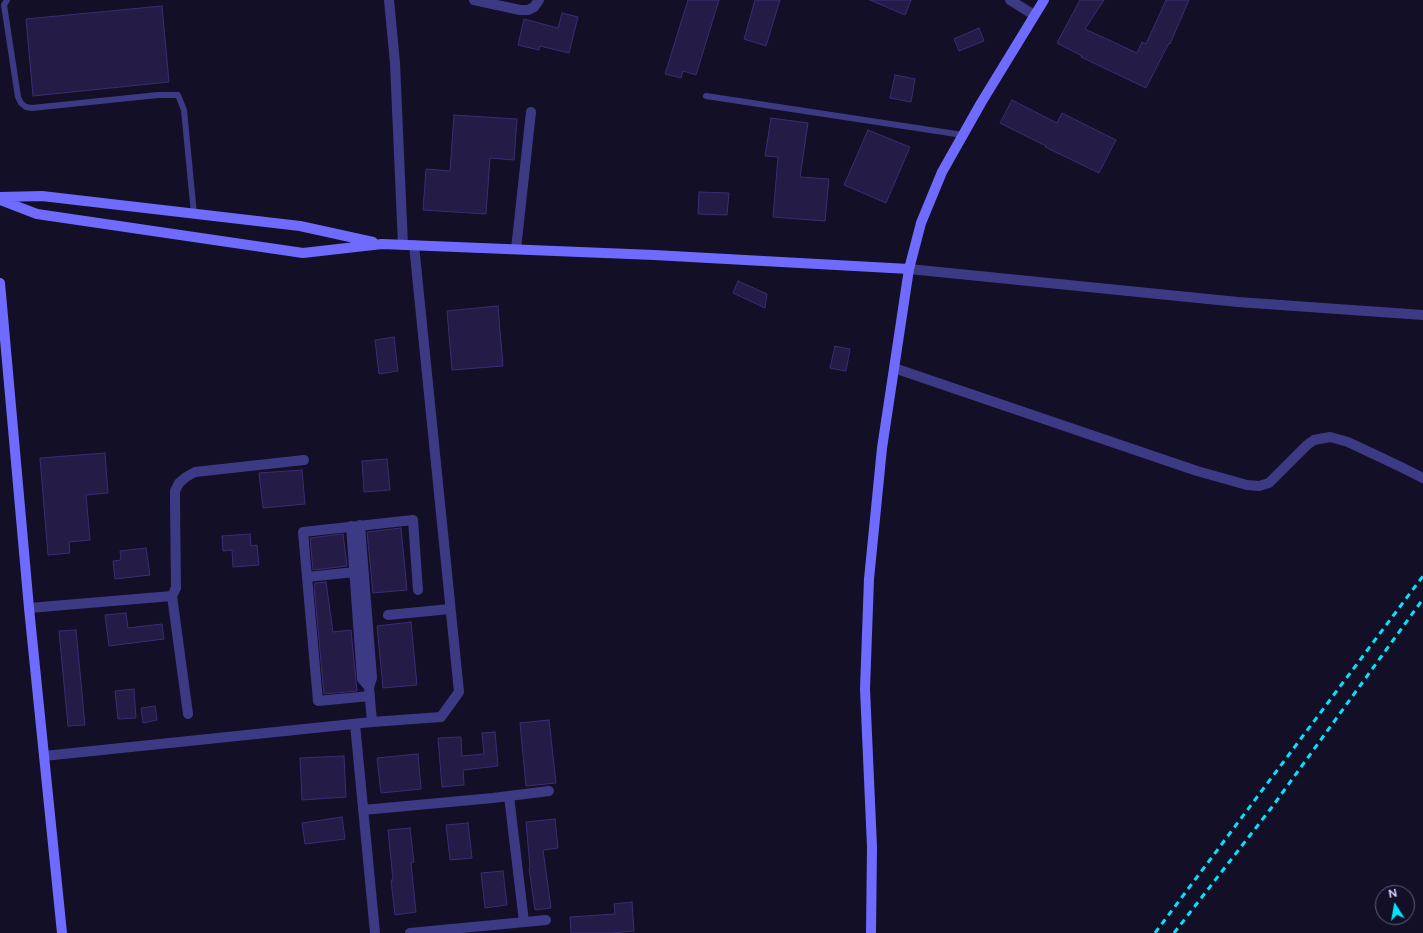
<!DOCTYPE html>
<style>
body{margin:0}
#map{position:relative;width:1423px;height:933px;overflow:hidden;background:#130f26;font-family:Figtree,sans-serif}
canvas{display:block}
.north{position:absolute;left:1375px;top:885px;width:40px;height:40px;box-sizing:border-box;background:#130f26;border:1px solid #625e7d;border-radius:50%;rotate:349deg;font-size:11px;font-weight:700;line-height:16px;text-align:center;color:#d9d4ff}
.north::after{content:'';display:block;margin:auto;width:14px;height:18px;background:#00e5ff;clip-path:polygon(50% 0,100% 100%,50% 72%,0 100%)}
</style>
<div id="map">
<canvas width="1423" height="933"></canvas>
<div class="north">N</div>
</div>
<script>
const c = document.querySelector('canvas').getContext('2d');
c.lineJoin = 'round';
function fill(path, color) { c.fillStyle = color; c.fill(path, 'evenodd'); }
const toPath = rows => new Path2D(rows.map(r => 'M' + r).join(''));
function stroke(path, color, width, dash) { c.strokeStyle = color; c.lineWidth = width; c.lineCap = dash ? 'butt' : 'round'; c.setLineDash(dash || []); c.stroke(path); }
const building = toPath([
 [688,0,719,0,696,75,683,71,681,78,665,74,688,0],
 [755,0,780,0,766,46,744,39,755,0],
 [870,0,911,0,905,15,870,0],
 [1080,0,1104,0,1085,29,1137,53,1142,42,1146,44,1166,0,1189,0,1170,44,1169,43,1146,88,1081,57,1082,56,1057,43,1080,0],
 [162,6,169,82,33,96,26,19,162,6],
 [562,13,578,17,569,53,540,46,539,50,518,45,524,19,558,28,562,13],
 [979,28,984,41,959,51,954,39,979,28],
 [895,75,915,79,911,102,890,98,895,75],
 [1012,100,1057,123,1062,113,1116,140,1099,173,1045,147,1046,146,1000,123,1012,100],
 [454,115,517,119,514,160,490,158,486,214,423,210,426,169,450,171,454,115],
 [771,118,808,123,800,177,829,179,825,221,773,217,778,157,765,156,771,118],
 [868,130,910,147,886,203,844,185,868,130],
 [699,192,729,193,727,215,698,214,699,192],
 [738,281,767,294,765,308,733,293,738,281],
 [498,306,503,366,452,370,447,311,498,306],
 [394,337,398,371,379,374,375,340,394,337],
 [835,346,850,349,846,371,830,368,835,346],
 [105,453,108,493,86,495,90,540,69,542,70,553,48,555,40,458,105,453],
 [387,459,390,490,364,492,362,461,387,459],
 [302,470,305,504,263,508,259,473,302,470],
 [401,528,407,590,373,593,367,532,401,528],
 [250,534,251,546,257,545,259,565,233,567,232,550,223,551,222,536,250,534],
 [343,534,347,566,313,570,310,538,343,534],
 [146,548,150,575,115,579,113,561,121,560,120,551,146,548],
 [326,582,333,632,351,630,357,691,324,694,314,586,315,583,326,582],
 [126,613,128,628,162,624,164,639,109,646,105,615,126,613],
 [411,622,417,685,383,688,377,626,411,622],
 [76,630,85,725,68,726,59,631,76,630],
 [134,689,136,718,118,719,115,691,134,689],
 [155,706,157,720,143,723,141,708,155,706],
 [549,720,556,783,526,786,520,723,549,720],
 [495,732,498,766,463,770,464,785,442,787,438,738,461,737,462,756,484,754,482,733,495,732],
 [418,754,421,789,381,793,377,758,418,754],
 [344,756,346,797,302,800,300,758,344,756],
 [342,817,345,839,305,844,302,823,342,817],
 [555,819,558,848,543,850,551,908,535,910,529,868,530,868,526,822,555,819],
 [468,823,472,858,450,860,446,825,468,823],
 [410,828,414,862,411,863,416,912,395,915,391,880,393,880,388,830,410,828],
 [503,871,507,905,485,908,481,873,503,871],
 [632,902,634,931,613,933,571,933,570,917,615,914,614,904,632,902]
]);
const lane = toPath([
 [7,0,4,5,18,97,21,103,26,107,32,108,158,95,178,95,184,110,194,214],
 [706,96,963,135]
]);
const street = toPath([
 [389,0,395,63,403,245],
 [474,0,520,10,528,10,534,7,539,0],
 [1010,0,1034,15],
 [516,249,531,112],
 [909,269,1238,302,1423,315],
 [894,368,1197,471,1247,485,1259,486,1269,483,1307,445,1314,440,1330,437,1348,442,1401,467,1423,478],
 [360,525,372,678,369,687,372,722],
 [351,526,362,679,369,687],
 [307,577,355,572],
 [172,596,188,714],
 [29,608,172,596,176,588,175,502,175,491,179,483,186,477,195,472,304,460],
 [388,615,450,609],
 [370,696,318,701,303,532,413,520,418,590],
 [355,724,375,933],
 [44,756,372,722,441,717,459,692,414,245],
 [509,796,524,922],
 [363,810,493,798,549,791],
 [410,933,546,920]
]);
const secondary = toPath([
 [0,197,42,196,300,226,373,242],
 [0,200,37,214,303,253,382,244,654,255,909,269],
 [0,283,29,608,62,933],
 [871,933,872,847,865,689,869,579,882,448,909,269,921,223,942,172,981,103,1044,0]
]);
const rail = toPath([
 [1155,933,1423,576],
 [1174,933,1272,807,1423,599]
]);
fill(building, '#241b47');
stroke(building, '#3b2d73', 1);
stroke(lane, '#3d3a85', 6);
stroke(street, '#3d3a85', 10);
stroke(secondary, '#6f6bff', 10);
stroke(rail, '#00e5ff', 3, [6, 5]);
</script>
